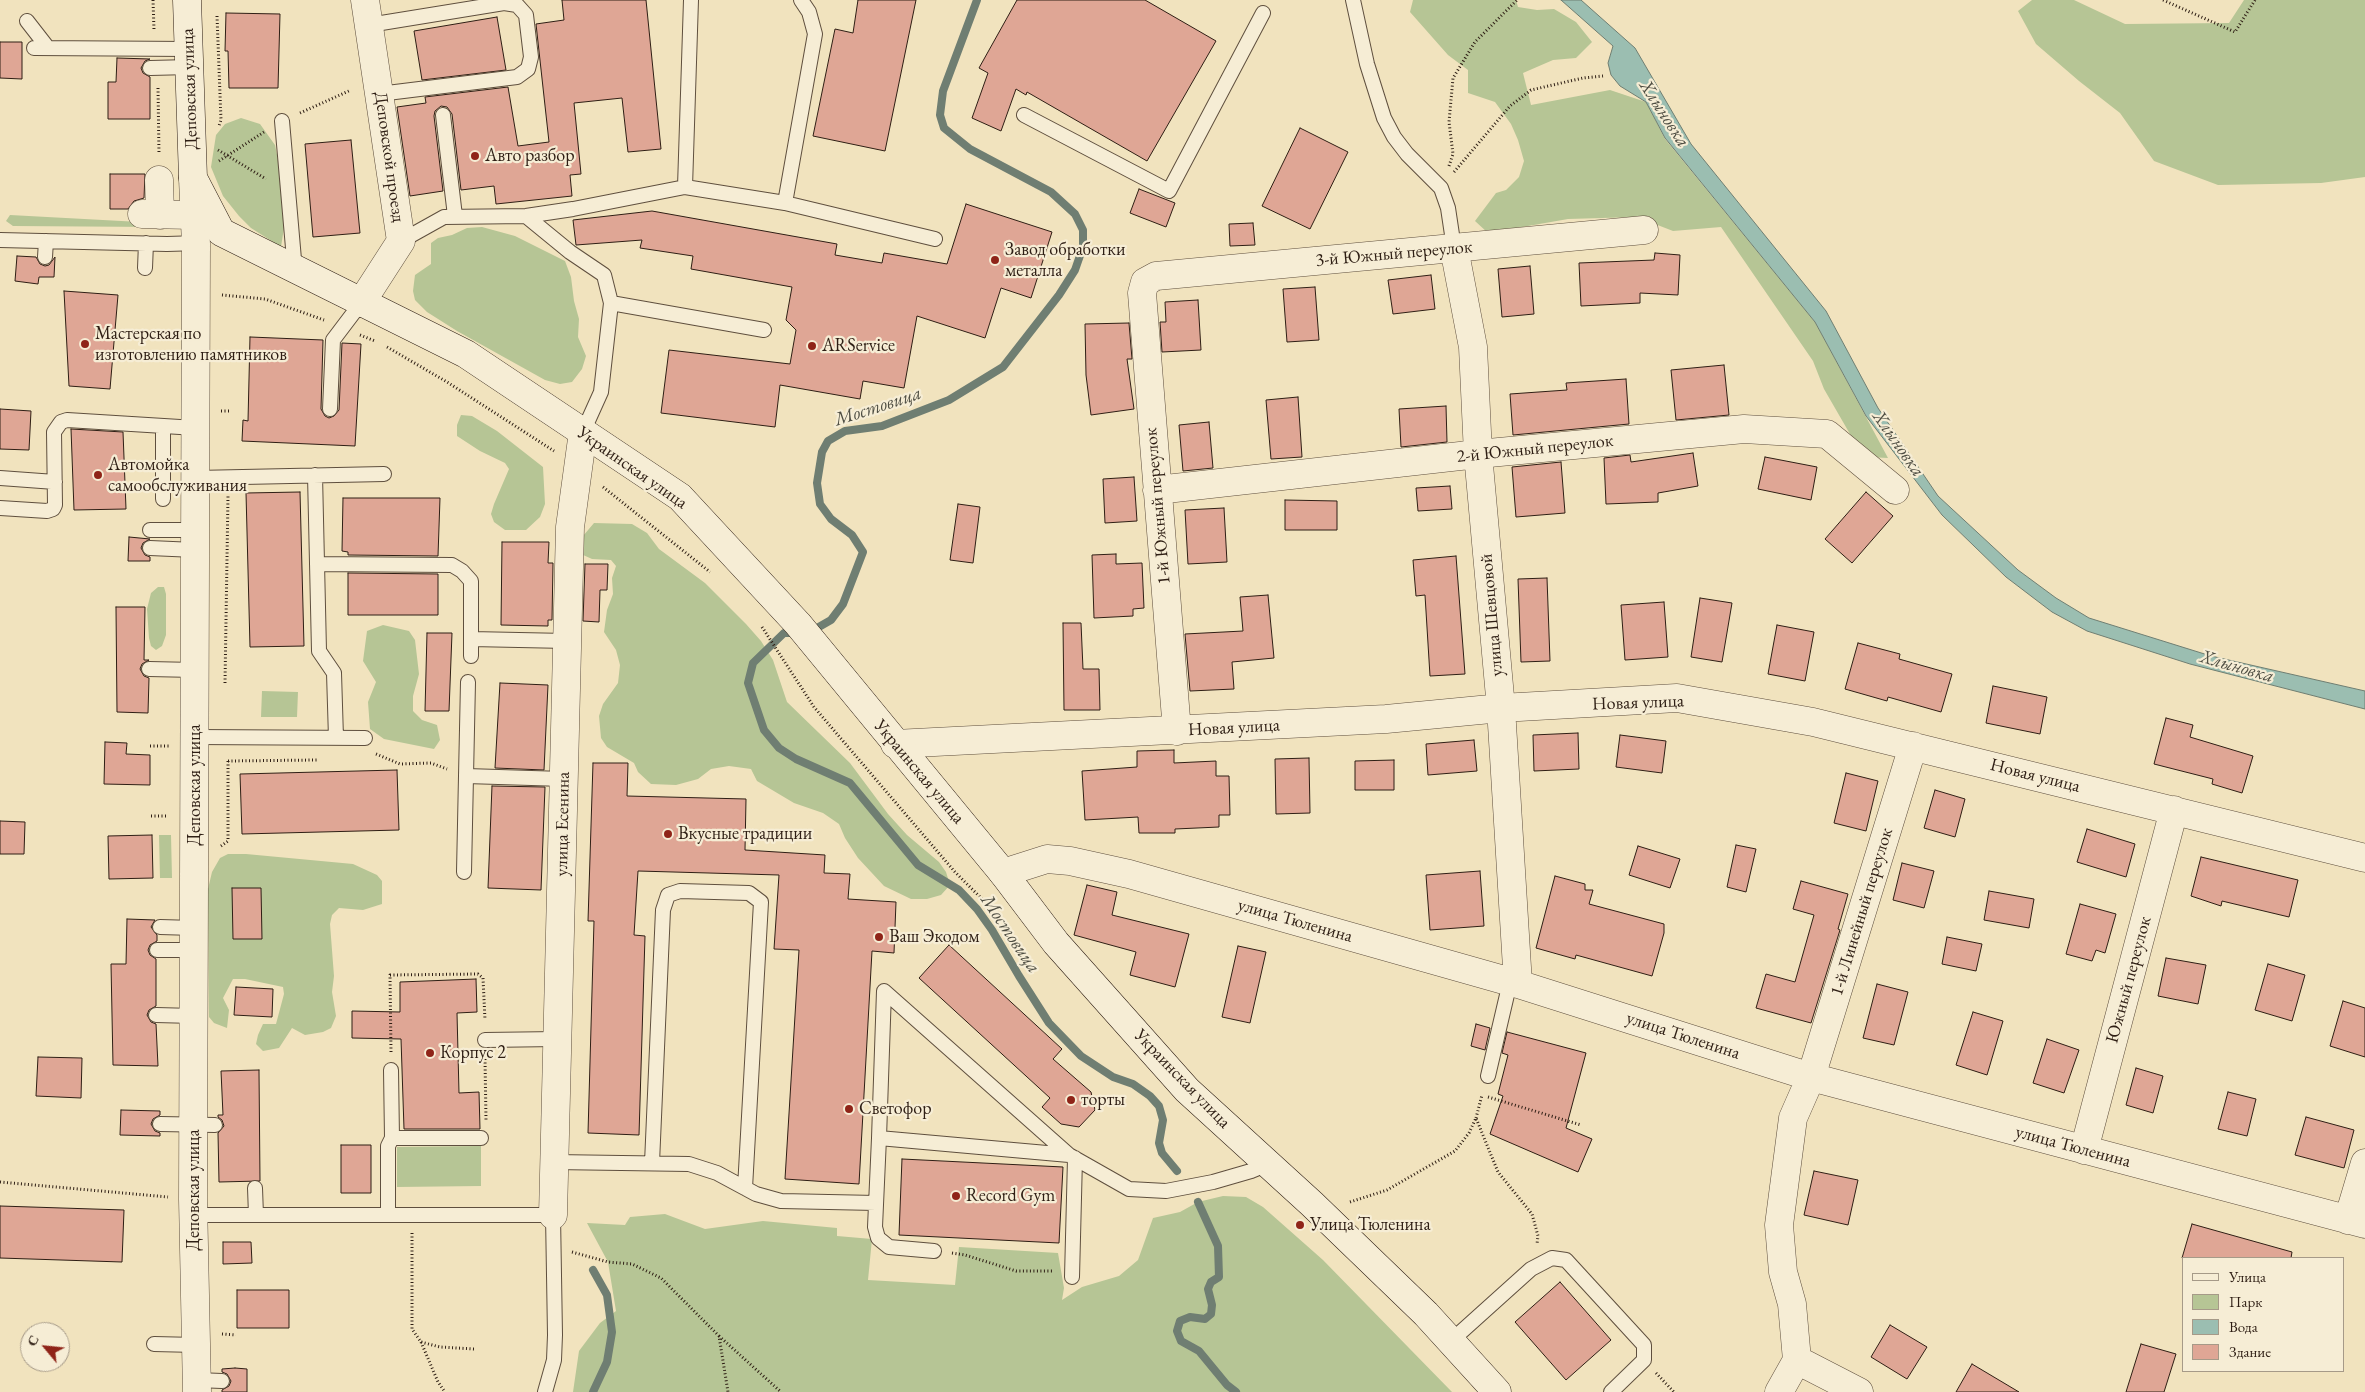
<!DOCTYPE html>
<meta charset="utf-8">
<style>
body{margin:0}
#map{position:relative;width:2365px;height:1392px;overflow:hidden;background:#f1e3be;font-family:"EB Garamond",serif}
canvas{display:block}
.legend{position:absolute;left:2182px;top:1257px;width:162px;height:115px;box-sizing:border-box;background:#f6edd5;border:1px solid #a69a88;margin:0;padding:6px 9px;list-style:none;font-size:15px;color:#2e1e14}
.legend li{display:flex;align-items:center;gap:10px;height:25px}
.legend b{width:25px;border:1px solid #a69a88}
.north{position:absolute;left:20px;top:1322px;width:50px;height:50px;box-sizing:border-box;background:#f6edd5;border:1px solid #a69a88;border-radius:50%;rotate:298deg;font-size:14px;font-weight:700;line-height:20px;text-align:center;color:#2e1e14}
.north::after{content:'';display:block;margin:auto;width:18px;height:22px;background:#8f2418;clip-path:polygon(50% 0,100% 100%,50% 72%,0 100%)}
</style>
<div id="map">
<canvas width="2365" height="1392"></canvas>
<ul class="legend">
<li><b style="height:6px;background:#f6edd5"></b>Улица</li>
<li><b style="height:14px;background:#b6c595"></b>Парк</li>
<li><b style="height:14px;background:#9bbeb1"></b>Вода</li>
<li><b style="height:14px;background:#dfa695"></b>Здание</li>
</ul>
<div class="north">С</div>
</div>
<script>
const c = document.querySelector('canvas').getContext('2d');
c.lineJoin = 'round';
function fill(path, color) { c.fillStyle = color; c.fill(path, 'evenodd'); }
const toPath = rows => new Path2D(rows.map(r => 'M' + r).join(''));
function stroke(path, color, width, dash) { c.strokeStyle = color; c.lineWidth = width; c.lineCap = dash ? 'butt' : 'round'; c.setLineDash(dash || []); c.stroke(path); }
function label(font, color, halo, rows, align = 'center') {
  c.font = font + ' "EB Garamond",serif'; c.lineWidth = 4.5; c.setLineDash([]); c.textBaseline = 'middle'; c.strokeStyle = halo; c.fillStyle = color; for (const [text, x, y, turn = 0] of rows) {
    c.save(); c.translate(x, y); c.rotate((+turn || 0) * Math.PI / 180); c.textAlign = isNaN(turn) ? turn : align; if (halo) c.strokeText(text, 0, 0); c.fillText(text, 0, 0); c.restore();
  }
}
const green = toPath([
 [1413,0,1516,0,1518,7,1537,10,1554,9,1576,22,1592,42,1576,58,1553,60,1523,73,1531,105,1610,90,1646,102,1665,139,1815,322,1888,458,1868,457,1854,441,1824,389,1813,361,1721,227,1673,231,1637,217,1568,219,1488,233,1475,221,1496,193,1506,190,1519,177,1524,161,1518,140,1511,124,1495,102,1468,93,1468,70,1448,55,1410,12],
 [2032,0,2074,0,2125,24,2229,23,2244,0,2365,0,2365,177,2321,183,2218,185,2154,161,2120,113,2079,81,2036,44,2018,11],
 [241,118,260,124,275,145,281,174,285,221,281,247,251,228,239,216,223,196,211,167,216,135,225,124],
 [10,215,140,222,157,227,13,226,6,221],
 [482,227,515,236,565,261,571,277,574,301,579,319,578,337,586,356,582,369,572,382,560,384,545,380,457,331,427,312,415,300,413,291,415,275,431,264,431,243,438,238,452,235,467,228],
 [461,415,472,416,497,431,543,467,545,504,540,517,526,530,505,530,494,522,491,514,494,504,509,469,505,463,480,451,457,436,457,425],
 [594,523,632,524,647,533,659,549,705,583,746,624,761,641,773,660,787,702,850,763,888,814,907,835,939,862,946,872,950,885,941,895,927,899,911,899,884,886,858,858,845,838,839,824,823,813,794,803,757,781,751,769,729,766,711,769,698,779,676,785,651,784,638,772,634,763,607,747,601,738,599,716,603,704,618,683,620,665,616,650,604,632,607,610,613,594,612,578,616,566,611,560,592,559,581,554,583,536],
 [158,587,164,587,166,594,166,635,162,646,156,650,151,646,149,638,147,609,151,593],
 [383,625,409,631,415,640,419,674,413,696,413,711,422,720,437,725,440,740,434,749,384,739,370,729,368,702,376,682,363,661,367,631],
 [262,691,298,692,297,717,261,717],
 [159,835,171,835,172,878,160,878],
 [228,854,246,854,353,864,377,875,382,881,382,904,363,910,339,908,332,915,330,924,334,976,332,992,336,1016,331,1028,323,1032,305,1035,292,1028,279,1048,263,1051,256,1044,258,1035,263,1024,276,1024,284,994,283,987,245,979,233,979,223,998,229,1010,227,1028,214,1023,209,1017,208,889,212,872,220,858],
 [481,1146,481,1186,397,1187,397,1147],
 [1223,1196,1246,1197,1263,1207,1323,1260,1452,1392,573,1392,579,1351,600,1323,616,1311,608,1262,587,1223,625,1225,630,1217,665,1214,705,1229,763,1221,837,1228,837,1236,872,1239,868,1280,955,1285,959,1247,1058,1253,1064,1288,1062,1300,1082,1287,1119,1276,1138,1260,1153,1218,1180,1212,1198,1202]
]);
const water = toPath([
 [1561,0,1581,0,1635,48,1691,144,1826,311,1878,408,1938,496,2018,570,2056,598,2089,618,2211,656,2365,691,2365,709,2190,664,2087,631,2052,612,2006,577,1942,515,1866,416,1815,322,1665,138,1646,102,1620,86,1611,75,1608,63,1613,46,1561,0]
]);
const stream = toPath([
 [810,632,831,620,843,604,863,552,852,535,831,519,820,504,817,483,822,452,828,441,845,431,882,426,949,400,1003,367,1059,295,1075,270,1083,247,1083,230,1075,214,1051,192,970,149,944,128,940,115,943,91,977,0],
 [796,633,784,633,753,663,748,683,764,730,779,748,796,759,850,783,918,865,959,890,977,909,992,930,1019,976,1049,1023,1081,1056,1113,1077,1133,1084,1150,1096,1159,1106,1163,1120,1159,1143,1162,1153,1177,1171],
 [1198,1202,1218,1246,1219,1277,1211,1282,1208,1289,1212,1305,1211,1314,1205,1319,1190,1317,1180,1321,1177,1331,1181,1341,1199,1351,1227,1385,1236,1392],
 [593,1392,607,1362,612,1332,607,1295,593,1270]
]);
const building = toPath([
 [562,0,646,0,661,149,628,152,622,98,574,103,581,174,570,175,572,196,496,204,494,186,461,190,452,114,447,107,441,106,435,111,434,116,443,191,410,196,397,107,426,103,425,97,508,87,518,146,549,142,536,24,564,20,562,0],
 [858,0,916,0,885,151,813,136,835,29,853,33,858,0],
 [1017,0,1145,0,1216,41,1147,161,1027,92,1026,95,1016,89,1001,131,972,118,988,73,979,68,1017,0],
 [226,13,280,14,278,88,229,88,228,51,225,51,226,13],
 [497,17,506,70,422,80,414,31,497,17],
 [0,42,22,42,22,79,0,78,0,42],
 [117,58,150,59,145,61,141,68,143,73,150,77,150,119,108,119,108,82,116,82,117,58],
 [1300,128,1348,152,1310,229,1262,206,1300,128],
 [351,140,360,233,313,237,305,144,351,140],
 [110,174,145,174,144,198,134,201,128,209,110,209,110,174],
 [1139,189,1175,203,1166,227,1130,213,1139,189],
 [966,204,1052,232,1031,298,1001,288,985,338,917,316,904,388,863,381,860,399,780,385,775,427,661,413,669,350,790,364,796,330,786,320,792,287,691,269,693,256,640,248,642,240,576,245,573,220,652,211,837,244,835,255,882,263,884,253,947,264,966,204],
 [1253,223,1255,245,1230,246,1229,224,1253,223],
 [1655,253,1680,255,1678,295,1640,293,1640,303,1581,306,1579,263,1654,260,1655,253],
 [17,256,36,257,40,264,45,266,49,265,55,257,54,277,39,277,38,284,15,281,17,256],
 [1530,266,1534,314,1502,317,1498,269,1530,266],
 [1431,275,1435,309,1393,314,1388,280,1431,275],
 [1315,287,1319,340,1287,342,1283,289,1315,287],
 [64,291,118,295,110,389,69,386,64,291],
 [1198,300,1201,350,1162,352,1160,322,1166,322,1165,302,1198,300],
 [1129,323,1132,359,1127,359,1134,409,1091,415,1086,375,1085,324,1129,323],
 [250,337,323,340,321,409,325,416,329,418,334,416,339,410,342,343,361,344,355,446,242,441,243,420,248,421,250,337],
 [1724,365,1729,415,1676,420,1671,370,1724,365],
 [1626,379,1629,424,1513,435,1510,394,1567,390,1566,383,1626,379],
 [1298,397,1302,457,1271,459,1266,400,1298,397],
 [1446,406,1447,442,1401,447,1399,409,1446,406],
 [0,409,31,411,29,450,0,449,0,409],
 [1209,422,1213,468,1183,471,1179,425,1209,422],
 [71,429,123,432,126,509,74,510,71,429],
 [1693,453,1698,486,1658,493,1658,502,1606,504,1604,458,1630,455,1631,462,1693,453],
 [1765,457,1817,467,1811,500,1758,489,1765,457],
 [1561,462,1565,513,1516,517,1512,467,1561,462],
 [1134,477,1137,521,1105,523,1103,479,1134,477],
 [1450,486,1452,509,1418,511,1416,488,1450,486],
 [300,492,304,646,250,647,246,493,300,492],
 [1866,492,1893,516,1852,563,1825,539,1866,492],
 [343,498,440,498,438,556,348,555,348,552,342,551,343,498],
 [1285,500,1337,501,1337,530,1285,530,1285,500],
 [958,504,980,507,973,563,950,560,958,504],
 [1224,508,1227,562,1188,564,1185,510,1224,508],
 [129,537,150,539,143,543,141,548,145,555,150,557,150,561,128,561,129,537],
 [502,542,549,542,548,563,553,563,552,620,548,620,548,626,501,625,502,542],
 [1116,554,1116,564,1142,563,1144,608,1133,609,1133,616,1094,618,1092,555,1116,554],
 [1456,556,1465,674,1430,676,1425,595,1416,596,1413,560,1456,556],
 [585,564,608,564,607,590,600,590,599,622,583,621,585,564],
 [348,573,438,574,438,615,348,615,348,573],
 [1547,578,1550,661,1521,662,1518,579,1547,578],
 [1268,595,1274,658,1232,662,1234,689,1190,691,1185,634,1243,631,1240,597,1268,595],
 [1700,598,1732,603,1722,662,1691,657,1700,598],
 [1664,602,1668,657,1625,660,1621,605,1664,602],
 [116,607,145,607,144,660,149,660,142,664,140,669,144,676,149,678,148,713,117,712,116,607],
 [1063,623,1081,623,1083,669,1099,669,1100,710,1064,710,1063,623],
 [1777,625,1814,632,1805,681,1768,674,1777,625],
 [427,633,452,633,449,711,425,711,427,633],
 [1858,643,1900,654,1899,659,1952,674,1941,712,1888,697,1887,701,1845,689,1858,643],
 [500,683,548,685,544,770,495,768,500,683],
 [1993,686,2047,697,2040,734,1986,723,1993,686],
 [2166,718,2193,725,2190,737,2253,756,2242,793,2212,784,2213,779,2154,764,2166,718],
 [1578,733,1579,769,1534,771,1533,735,1578,733],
 [1620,735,1666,741,1662,773,1616,767,1620,735],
 [1474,740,1477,771,1428,775,1426,744,1474,740],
 [105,742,127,743,126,754,150,755,150,785,104,784,105,742],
 [1174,750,1174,763,1216,761,1216,776,1229,776,1230,815,1219,815,1219,827,1175,829,1175,833,1139,833,1138,817,1085,820,1082,771,1137,767,1137,751,1174,750],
 [1309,758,1310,813,1276,814,1275,759,1309,758],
 [1394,760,1394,790,1355,790,1355,761,1394,760],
 [593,763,628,763,627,796,746,799,745,850,825,855,824,873,850,874,848,899,896,902,894,953,872,951,859,1184,785,1179,799,950,774,949,779,875,638,871,634,935,645,936,639,1135,588,1133,594,921,588,921,593,763],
 [397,770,399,830,242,834,240,774,397,770],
 [1846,773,1878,781,1866,831,1834,823,1846,773],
 [492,786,545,787,541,890,488,888,492,786],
 [1935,790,1965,799,1955,837,1924,828,1935,790],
 [0,821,25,822,24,854,0,854,0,821],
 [2087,829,2135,844,2126,877,2077,862,2087,829],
 [152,835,153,878,109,879,108,836,152,835],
 [1736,845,1756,849,1746,892,1727,887,1736,845],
 [1638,846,1680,859,1670,888,1629,875,1638,846],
 [2201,857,2298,880,2289,917,2222,901,2221,906,2191,896,2201,857],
 [1902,863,1934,871,1924,908,1893,900,1902,863],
 [1480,871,1484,926,1430,930,1426,875,1480,871],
 [1555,876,1585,884,1585,890,1593,890,1589,904,1664,924,1664,933,1652,976,1576,955,1575,959,1536,948,1555,876],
 [1801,881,1848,894,1838,929,1840,930,1811,1023,1756,1008,1766,974,1795,982,1814,915,1793,909,1801,881],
 [1087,885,1117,892,1112,915,1189,934,1175,987,1130,975,1136,952,1074,935,1087,885],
 [232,888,261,888,262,939,233,939,232,888],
 [1989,891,2034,899,2029,928,1984,920,1989,891],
 [2080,904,2116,914,2105,953,2096,950,2092,961,2066,954,2080,904],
 [127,919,155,920,151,927,157,935,157,941,150,945,148,950,150,955,156,959,156,1006,149,1010,147,1015,151,1022,156,1024,158,1066,113,1065,111,964,126,964,127,919],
 [1947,937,1982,944,1976,971,1942,964,1947,937],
 [949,945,1062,1049,1053,1059,1091,1092,1095,1110,1079,1127,1061,1124,1042,1107,1050,1098,919,978,949,945],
 [1238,946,1266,952,1250,1023,1222,1017,1238,946],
 [2166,958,2206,965,2198,1004,2158,996,2166,958],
 [2268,964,2305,975,2292,1021,2255,1010,2268,964],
 [476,979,477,1012,457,1013,459,1093,479,1092,480,1129,404,1129,401,1039,352,1038,352,1011,400,1012,400,982,476,979],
 [1877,984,1908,992,1894,1045,1863,1038,1877,984],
 [236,987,273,989,272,1017,234,1015,236,987],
 [2343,1001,2365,1008,2365,1057,2330,1046,2343,1001],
 [1973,1012,2003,1021,1987,1075,1956,1065,1973,1012],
 [1476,1024,1490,1028,1485,1050,1471,1046,1476,1024],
 [1507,1032,1586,1053,1566,1128,1592,1139,1578,1172,1490,1134,1503,1096,1498,1094,1508,1055,1502,1053,1507,1032],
 [2047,1039,2079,1050,2064,1093,2033,1083,2047,1039],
 [38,1057,82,1058,81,1098,36,1096,38,1057],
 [2136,1068,2163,1076,2153,1113,2126,1105,2136,1068],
 [259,1070,260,1181,219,1182,218,1133,224,1126,222,1120,218,1117,218,1115,223,1115,221,1071,259,1070],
 [2228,1092,2256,1099,2247,1136,2218,1129,2228,1092],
 [121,1110,160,1111,160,1115,153,1119,151,1124,155,1131,160,1133,160,1136,120,1135,121,1110],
 [2306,1117,2354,1130,2344,1168,2295,1155,2306,1117],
 [341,1145,371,1145,371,1193,341,1193,341,1145],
 [902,1159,1063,1167,1059,1243,899,1235,902,1159],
 [1814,1171,1858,1180,1848,1225,1804,1215,1814,1171],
 [0,1206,124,1210,122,1262,0,1258,0,1206],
 [2192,1224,2292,1252,2291,1258,2182,1258,2192,1224],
 [223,1242,251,1242,252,1263,223,1264,223,1242],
 [1560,1282,1611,1340,1566,1380,1515,1322,1560,1282],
 [237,1290,289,1290,289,1328,237,1328,237,1290],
 [1890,1325,1927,1347,1907,1379,1871,1357,1890,1325],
 [2141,1344,2176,1354,2164,1392,2126,1392,2141,1344],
 [1972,1364,2019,1392,1956,1392,1972,1364],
 [235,1368,247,1369,247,1392,222,1392,222,1390,229,1386,231,1381,227,1374,222,1372,222,1369,235,1368]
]);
const path = toPath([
 [153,0,154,30],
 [2163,0,2235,32,2255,0],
 [217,16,221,120,219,126],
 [158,88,159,154],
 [300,113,351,90],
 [218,150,266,179],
 [219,161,264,132],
 [1449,166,1453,154,1449,122,1453,78,1475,42,1517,0],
 [1454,172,1510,106,1531,90,1583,78,1603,76],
 [222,295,265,299,324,320],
 [360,335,375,341],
 [387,347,447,382,554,451],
 [221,411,231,411],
 [603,487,710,572],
 [762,627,814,707,955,872,1000,917],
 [225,683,228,496],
 [150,746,169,746],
 [376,754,400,764,431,763,447,769],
 [228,761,317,760],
 [151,816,168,816],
 [221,846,228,841,228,761],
 [391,1052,390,975,478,974,483,978,485,1020],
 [485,1059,486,1120],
 [1488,1097,1581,1125],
 [1476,1118,1482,1095],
 [0,1182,168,1197],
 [1350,1202,1387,1190,1455,1151,1469,1133,1476,1118,1498,1172,1532,1214,1538,1236,1537,1244],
 [412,1233,412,1329,421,1342,440,1347,474,1349],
 [572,1252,608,1262,632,1264,661,1278,719,1336,728,1392],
 [952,1253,965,1255,1016,1271,1053,1271],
 [222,1334,236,1335],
 [719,1336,781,1392],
 [421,1342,438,1382,445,1392],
 [1656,1373,1674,1392]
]);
const service = toPath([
 [1353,0,1367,64,1384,118,1394,137,1407,154,1441,188,1448,208,1454,248],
 [27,21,48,48],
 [369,25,504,3,517,5,526,15,531,57,528,69,517,77,379,94],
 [34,48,189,49],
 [150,68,190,67],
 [443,115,455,216],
 [1024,115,1169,191,1263,13],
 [282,121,295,271],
 [685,187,785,203,815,34,809,12,801,0],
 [785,203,935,239],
 [526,216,570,252,604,275,611,303,601,392,583,432],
 [0,240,167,244,199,243],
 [401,241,444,217,526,216,573,209,685,187,691,0],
 [45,257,46,241],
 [145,268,146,243],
 [611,303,764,330],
 [330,409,333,340,361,303],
 [163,426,163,499],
 [315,475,319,651,334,673,336,738],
 [0,478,55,482],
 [196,478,384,474],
 [0,508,47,511,53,509,55,505,54,432,61,422,67,420,196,428],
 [150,530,195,530],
 [150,548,195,550],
 [317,564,452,565,462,571,471,581,471,656],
 [471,639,567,641],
 [149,669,195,670],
 [195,737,365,738],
 [466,776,468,682],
 [464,872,466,776,564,779],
 [160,927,194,928],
 [157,950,194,950],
 [156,1015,194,1016],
 [485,1040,557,1039],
 [1488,1076,1510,982],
 [160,1124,215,1125],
 [392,1138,481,1138],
 [879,1138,884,991,1069,1155,1129,1189,1166,1191,1213,1182,1251,1171,1268,1164],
 [554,1162,689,1164,717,1173,756,1194,781,1201,876,1203],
 [652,1163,663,910,668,895,680,891,749,893,761,902,745,1188],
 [255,1188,256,1215],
 [194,1215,553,1215,555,1335,554,1360,545,1392],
 [388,1215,388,1146,392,1138,391,1070],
 [934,1251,889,1247,878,1238,875,1227,879,1138,1069,1155],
 [1072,1277,1075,1158],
 [1451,1341,1531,1269,1552,1258,1566,1260,1644,1345,1644,1360,1611,1392],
 [154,1344,196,1345],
 [197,1380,222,1381]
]);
const minor = toPath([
 [193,178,196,244,193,1199,197,1392],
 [159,180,160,215],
 [142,214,195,215],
 [1454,248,1473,347,1478,454,1501,708,1518,984],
 [361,303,401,241,365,0],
 [1157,490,1478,454,1744,429,1827,434,1895,490],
 [1177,731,1142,293,1145,282,1156,276,1644,230],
 [895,744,1386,719,1501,708,1677,698,1813,722,2365,858],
 [1003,873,1047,859,1070,861,1129,874,1518,984,1811,1077,2365,1224],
 [2084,1150,2174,810],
 [553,1215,570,527,583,432],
 [2348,1220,2365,1163],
 [1797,1360,1859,1392],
 [1779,1392,1797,1360,1792,1304,1783,1272,1779,1225,1793,1118,1811,1077,1913,746]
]);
const secondary = toPath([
 [187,0,193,178,221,232,466,354,680,497,798,624,1003,873,1056,943,1187,1090,1312,1204,1426,1314,1497,1392]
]);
const markers = [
 [475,156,5,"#8f2418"],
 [995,260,5,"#8f2418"],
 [85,344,5,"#8f2418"],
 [812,346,5,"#8f2418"],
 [98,475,5,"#8f2418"],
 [668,834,5,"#8f2418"],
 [879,937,5,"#8f2418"],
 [430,1053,5,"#8f2418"],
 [1071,1100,5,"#8f2418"],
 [849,1109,5,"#8f2418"],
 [956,1196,5,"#8f2418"],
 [1300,1225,5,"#8f2418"]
];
const streetNames = [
 ["Деповская улица",190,89,-92],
 ["Деповской проезд",389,157,82],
 ["3-й Южный переулок",1394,254,-5],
 ["2-й Южный переулок",1535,449,-6],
 ["Украинская улица",632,468,35],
 ["1-й Южный переулок",1158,506,-95],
 ["улица Шевцовой",1492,615,-95],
 ["Новая улица",1638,703,-2],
 ["Новая улица",1234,728,-3],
 ["Украинская улица",919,772,50],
 ["Новая улица",2035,776,14],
 ["Деповская улица",195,785,-90],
 ["улица Есенина",563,824,-89],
 ["1-й Линейный переулок",1862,912,-73],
 ["улица Тюленина",1295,921,16],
 ["Южный переулок",2129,980,-75],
 ["улица Тюленина",1683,1036,18],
 ["Украинская улица",1182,1079,46],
 ["улица Тюленина",2073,1147,15],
 ["Деповская улица",194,1190,-90]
];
const poiNames = [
 ["Авто разбор",485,156],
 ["Завод обработки",1005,250],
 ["металла",1005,271],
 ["Мастерская по",95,334],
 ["изготовлению памятников",95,355],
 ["ARService",822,346],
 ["Автомойка",108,465],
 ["самообслуживания",108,486],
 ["Вкусные традиции",678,834],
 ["Ваш Экодом",889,937],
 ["Корпус 2",440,1053],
 ["торты",1081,1100],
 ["Светофор",859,1109],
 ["Record Gym",966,1196],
 ["Улица Тюленина",1310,1225]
];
const waterNames = [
 ["Хлыновка",1664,114,57],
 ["Мостовица",878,407,-18],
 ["Хлыновка",1898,444,55],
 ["Хлыновка",2237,667,16],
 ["Мостовица",1010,934,56]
];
fill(green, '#b6c595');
fill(water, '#9bbeb1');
stroke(water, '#6f7e72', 1);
stroke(stream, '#6f7e72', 8);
fill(building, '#dfa695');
stroke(building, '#2e1e14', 1);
stroke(service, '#5f4f3e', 16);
stroke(minor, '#5f4f3e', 29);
stroke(secondary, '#2e1e14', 29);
stroke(path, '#2e1e14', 3, [1, 2.5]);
stroke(service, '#f6edd5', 14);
stroke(minor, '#f6edd5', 28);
stroke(secondary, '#f6edd5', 28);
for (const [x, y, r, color] of markers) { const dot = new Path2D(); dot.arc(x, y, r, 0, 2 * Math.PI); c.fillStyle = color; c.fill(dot); stroke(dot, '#f6edd5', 2); }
label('18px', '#2e1e14', '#f6edd5', streetNames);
label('18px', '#2e1e14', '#f6edd5', poiNames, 'left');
label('italic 19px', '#4f4e43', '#f6edd5', waterNames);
</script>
